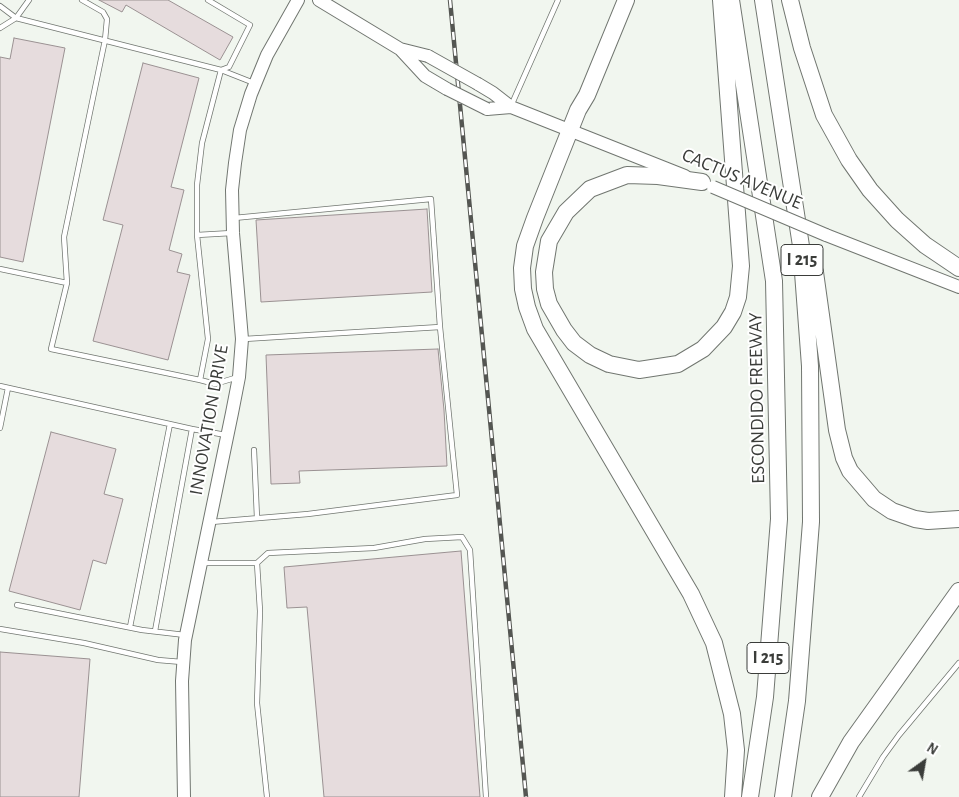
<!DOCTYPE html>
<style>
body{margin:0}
#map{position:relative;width:959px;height:797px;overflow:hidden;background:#f1f6ef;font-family:"Alegreya Sans",sans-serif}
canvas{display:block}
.north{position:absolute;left:899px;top:737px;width:50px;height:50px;-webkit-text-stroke:4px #fff;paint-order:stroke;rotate:32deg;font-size:14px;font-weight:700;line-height:20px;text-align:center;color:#3b3d3a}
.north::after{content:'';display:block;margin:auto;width:18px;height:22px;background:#3b3d3a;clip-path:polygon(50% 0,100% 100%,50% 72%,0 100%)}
</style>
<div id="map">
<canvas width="959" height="797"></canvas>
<div class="north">N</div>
</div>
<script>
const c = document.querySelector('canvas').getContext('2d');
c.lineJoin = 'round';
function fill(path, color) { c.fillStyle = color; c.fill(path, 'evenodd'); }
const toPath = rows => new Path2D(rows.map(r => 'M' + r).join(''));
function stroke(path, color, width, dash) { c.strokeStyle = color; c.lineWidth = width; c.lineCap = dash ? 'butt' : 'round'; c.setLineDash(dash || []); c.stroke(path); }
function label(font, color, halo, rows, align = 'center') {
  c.font = font + ' "Alegreya Sans",sans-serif'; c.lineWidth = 4; c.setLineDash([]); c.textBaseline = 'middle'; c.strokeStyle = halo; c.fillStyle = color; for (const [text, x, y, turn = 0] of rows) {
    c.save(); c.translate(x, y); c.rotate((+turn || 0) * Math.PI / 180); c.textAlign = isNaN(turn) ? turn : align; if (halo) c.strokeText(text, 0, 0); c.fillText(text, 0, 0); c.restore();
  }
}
const building = toPath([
 [99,0,168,0,233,37,220,60,126,5,122,12,99,0],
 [14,38,65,48,23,262,0,257,0,57,10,59,14,38],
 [143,63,199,78,171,187,184,190,169,250,182,254,177,272,190,275,168,360,93,341,123,225,103,220,143,63],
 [427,209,432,292,261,302,256,220,427,209],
 [438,349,444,410,447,466,299,471,300,483,271,484,266,355,438,349],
 [51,432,116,449,104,494,123,499,106,564,93,560,80,610,9,591,51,432],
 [461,551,480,797,324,797,307,607,287,608,284,567,461,551],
 [0,652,90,659,79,797,0,797,0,652]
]);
const lane = toPath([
 [0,6,16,18,221,70,229,67,250,25,208,0],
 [0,28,16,18,29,0],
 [511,106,558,0],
 [234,218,431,199,440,327],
 [232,233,197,235,208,339,200,380,215,384,238,377],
 [197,235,197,185,202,143,221,70,254,83],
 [0,269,67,283,51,349,200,380],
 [67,283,64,237,105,40,107,19,103,12,82,0],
 [0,386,192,429,226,435],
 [0,428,8,388],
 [254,450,257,518],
 [211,522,308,514,457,495,440,327,244,339],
 [202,563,257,563,268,553,374,548,425,539,462,537,470,550,486,797],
 [257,563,260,611,257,703,267,797],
 [17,605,142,630,185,635],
 [130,627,170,424],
 [0,629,84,643,158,660,182,662],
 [155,631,192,429],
 [859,797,883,757,899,735,959,663]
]);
const secondary = toPath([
 [319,0,400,49,425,76,447,89],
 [400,49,428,56],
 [478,84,493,93,511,107,685,176],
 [487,109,511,107],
 [826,235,959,287],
 [184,797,182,681,185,640,232,413,239,377,242,339,233,233,232,190,235,163,240,130,251,94,267,55,298,0]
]);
const highway = toPath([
 [626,0,587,95,578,110,535,218,525,246,522,268,523,289,527,307,535,329,691,594,714,643,732,714,736,750,733,797],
 [731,0,774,281,779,519,765,697,750,797],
 [763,0,801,246,810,366,811,522,797,701,783,797],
 [790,0,802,48,824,115,849,160,870,190,897,220,925,245,959,268],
 [702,182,658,176,627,175,590,189,566,212,549,241,544,272,545,289,549,304,564,330,574,343,590,355,609,364,639,370,678,364,703,349,724,327,733,312,738,297,741,266,721,0],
 [804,252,815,272,837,430,844,458,850,471,874,499,892,511,915,519,928,521,959,519],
 [820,797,851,742,959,591]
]);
const rail = toPath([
 [450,0,526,797]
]);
const secondaryBridge = toPath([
 [428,56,478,84],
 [447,89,487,109],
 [713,187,826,235]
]);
const shields = [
 [802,260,42],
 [768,658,42]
];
const shieldNames = [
 ["I 215",802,260],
 ["I 215",768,658]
];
const streetNames = [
 ["CACTUS AVENUE",742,179,23],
 ["ESCONDIDO FREEWAY",757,398,-91],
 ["INNOVATION DRIVE",209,420,-80]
];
fill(building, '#e6dcdd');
stroke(building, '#9a9192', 1);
stroke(lane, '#717670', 6);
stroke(secondary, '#717670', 14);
stroke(highway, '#717670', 18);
stroke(lane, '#fff', 4.5);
stroke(secondary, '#fff', 12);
stroke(highway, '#fff', 16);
stroke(rail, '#545652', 4.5);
stroke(rail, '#fff', 2.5, [8]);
stroke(secondaryBridge, '#717670', 14, []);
stroke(secondaryBridge, '#fff', 12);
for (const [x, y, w] of shields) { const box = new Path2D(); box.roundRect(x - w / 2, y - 15.5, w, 31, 4); c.fillStyle = '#fff'; c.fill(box); stroke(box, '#3b3d3a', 1); }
label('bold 18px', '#3b3d3a', null, shieldNames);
label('19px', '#3b3d3a', '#fff', streetNames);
</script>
